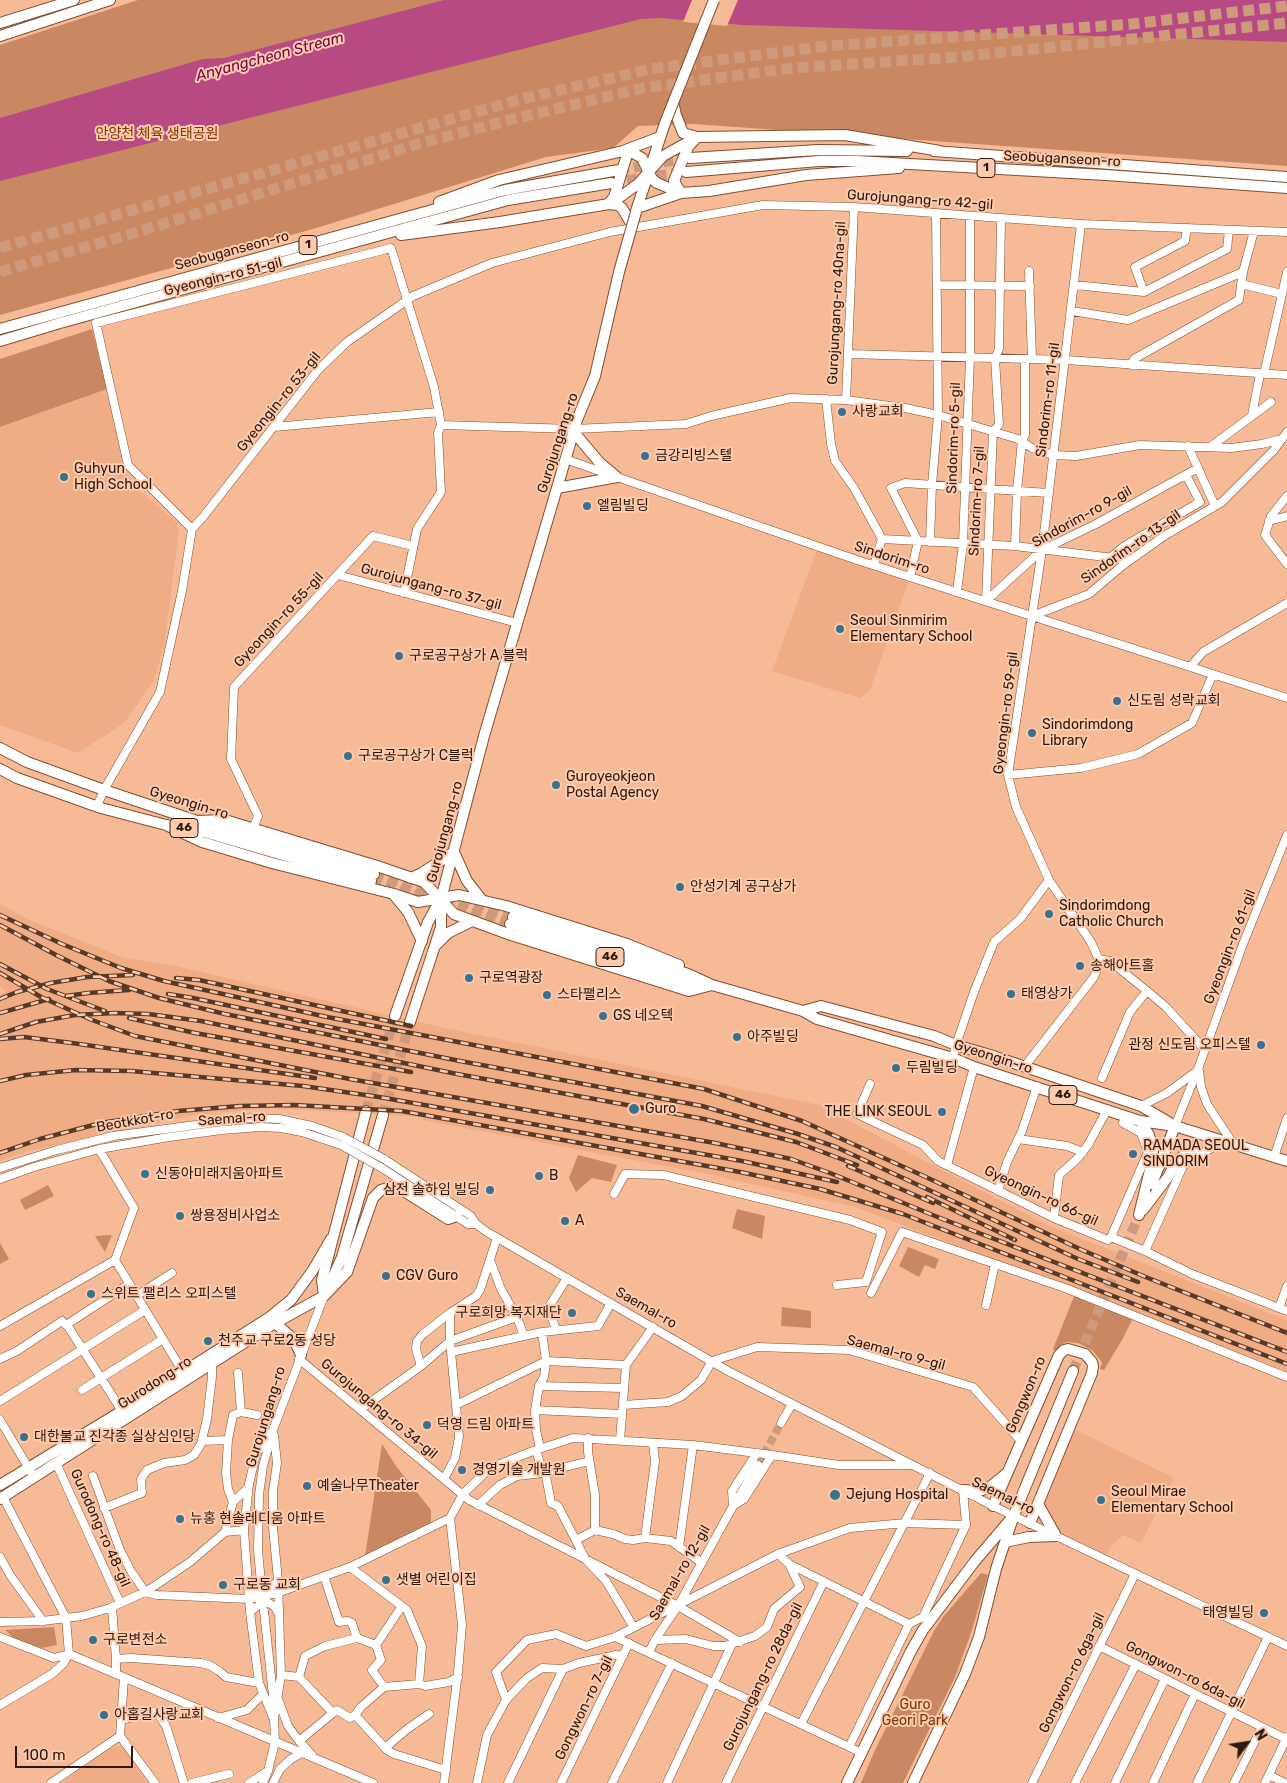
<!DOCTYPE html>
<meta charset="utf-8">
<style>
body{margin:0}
#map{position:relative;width:1287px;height:1783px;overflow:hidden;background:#f7ba97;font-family:Rubik,sans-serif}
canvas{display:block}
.north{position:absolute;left:1222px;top:1718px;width:50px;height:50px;-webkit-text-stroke:4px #fccaae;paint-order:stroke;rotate:59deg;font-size:14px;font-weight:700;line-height:20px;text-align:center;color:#2e180a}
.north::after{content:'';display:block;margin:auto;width:18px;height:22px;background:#2e180a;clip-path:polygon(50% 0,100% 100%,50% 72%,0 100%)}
.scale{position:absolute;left:15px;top:1746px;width:118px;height:22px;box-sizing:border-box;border:2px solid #2e180a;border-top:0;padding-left:6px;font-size:15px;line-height:18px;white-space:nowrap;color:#2e180a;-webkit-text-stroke:4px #fccaae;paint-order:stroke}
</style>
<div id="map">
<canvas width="1287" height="1783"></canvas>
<div class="north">N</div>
<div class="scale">100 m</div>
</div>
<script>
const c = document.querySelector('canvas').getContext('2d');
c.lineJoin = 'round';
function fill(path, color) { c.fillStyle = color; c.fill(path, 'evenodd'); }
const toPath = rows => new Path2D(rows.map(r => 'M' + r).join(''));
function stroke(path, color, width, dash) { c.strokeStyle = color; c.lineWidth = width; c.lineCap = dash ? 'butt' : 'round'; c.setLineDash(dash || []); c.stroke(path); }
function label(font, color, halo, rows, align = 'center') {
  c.font = font + ' Rubik,"Noto Sans KR",sans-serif'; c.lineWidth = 4; c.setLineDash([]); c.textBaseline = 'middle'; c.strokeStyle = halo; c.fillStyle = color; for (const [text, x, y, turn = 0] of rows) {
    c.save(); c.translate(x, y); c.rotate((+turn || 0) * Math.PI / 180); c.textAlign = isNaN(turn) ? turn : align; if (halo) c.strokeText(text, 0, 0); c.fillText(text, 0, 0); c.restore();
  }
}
const built = toPath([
 [107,389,124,460,121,466,136,488,177,523,179,531,164,646,154,680,124,723,78,753,0,725,0,427],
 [818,547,910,577,870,690,860,698,772,671],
 [0,904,27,919,124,958,171,965,436,1026,819,1105,1047,1225,1287,1320,1287,1371,1038,1276,1042,1250,1037,1276,855,1207,707,1174,423,1120,423,1117,273,1108,194,1115,25,1152,0,1161,0,995,7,991,0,987],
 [1070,1427,1174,1478,1141,1543,1123,1535,1110,1547,1104,1559,1030,1523],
 [120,1746,124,1748,147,1783,61,1783,111,1748]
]);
const green = toPath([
 [138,0,1287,0,1287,166,693,124,638,126,613,148,546,157,313,229,0,315,0,45],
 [92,329,107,389,0,427,0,359],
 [578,1155,617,1165,611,1182,592,1178,576,1192,569,1178],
 [48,1185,54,1196,25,1210,20,1200],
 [737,1209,765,1216,762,1239,732,1228],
 [112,1235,105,1252,95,1236],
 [0,1243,9,1259,0,1264],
 [908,1247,939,1259,935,1269,925,1265,919,1277,899,1266],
 [1075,1294,1134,1316,1122,1340,1104,1370,1100,1369,1102,1362,1092,1350,1078,1343,1067,1342,1060,1345,1056,1351,1053,1349],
 [782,1307,811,1311,811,1328,781,1326],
 [382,1444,396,1466,431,1510,431,1524,365,1556],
 [981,1573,988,1575,971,1633,955,1677,903,1783,861,1783,875,1750,934,1631,943,1617],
 [54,1627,57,1645,42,1648,15,1639,5,1630]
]);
const water = toPath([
 [444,0,1287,0,1287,42,743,25,660,18,641,19,0,181,0,118,203,59,224,58]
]);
const pier = toPath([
 [692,0,738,0,727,26,683,22]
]);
const minorTunnel = toPath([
 [758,1465,781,1423]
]);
const majorTunnel = toPath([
 [619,170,689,158],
 [612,182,684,172],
 [374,874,513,917],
 [371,881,510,924],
 [366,1111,395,1016],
 [383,1115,410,1022],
 [1073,1371,1139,1215]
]);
const highwayTunnel = toPath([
 [0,248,518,100,651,69,827,46,1132,24,1287,6],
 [0,272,134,233,421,143,521,117,644,88,792,68,957,57,1287,23]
]);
const minor = toPath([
 [1029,271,1032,359],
 [1241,284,1282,294],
 [937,285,1030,286],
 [1075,285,1144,292,1227,249,1229,230],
 [1144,292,1135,267,1185,241,1187,228],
 [1072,311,1128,320,1243,272,1254,231],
 [848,354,1066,360,1287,375],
 [1131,365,1134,359,1239,300,1243,272],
 [1264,374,1287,272],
 [826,399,831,444,835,461,854,488,882,539,874,565],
 [846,400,854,207],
 [1252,415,1260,374],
 [274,427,439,412],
 [1188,446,1215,506],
 [1210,447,1271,402],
 [565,459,857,560,1287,698],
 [1287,496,1271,516,1265,535,1287,564],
 [1269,521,1287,516],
 [192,529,128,465,96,323,391,248,434,387,441,425],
 [882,539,1015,546,1130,560],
 [930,542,932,485,938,415,936,213],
 [1015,546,1017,491,1022,441,1025,435,1025,359],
 [1110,558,1123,547,1200,502,1186,475],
 [338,575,517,623],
 [910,577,918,541,891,488,905,483,1048,493],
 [957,592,963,544,970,357,970,216],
 [404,593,417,529,441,492,438,433,441,425,574,429,686,424,711,416,791,398,846,400,905,408,938,415,1018,439,1032,448,1053,455,1076,456,1140,445,1231,448,1262,444,1282,439],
 [986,601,993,431,999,425,995,358,999,349,1001,218],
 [986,601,1042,550,1096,524,1198,468],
 [1032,616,1089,594,1122,566,1164,536,1222,502,1274,450,1287,432],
 [1190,667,1203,652,1287,603],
 [1008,775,1081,768,1138,754,1192,723,1213,674],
 [97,806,104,790,160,692,182,591,192,529,203,517,318,370,347,342,413,296,492,263,610,232,763,205,854,207,1081,224,1287,232],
 [253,829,258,816,231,759,234,687,373,536,413,546],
 [1098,959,1110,961,1147,991,1130,1012,1102,1078],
 [1147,991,1166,1007,1205,1050],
 [953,1058,956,1045,974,992,994,942,1020,919,1049,880,1016,807,1008,775,1042,550,1081,224],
 [1025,1066,1094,977,1100,962,1091,942,1049,880],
 [1199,1071,1201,1087,1207,1104,1234,1145],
 [870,1084,857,1114,923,1145,938,1161,1054,1218,1108,1240,1111,1237,1145,1251,1192,1274,1287,1311],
 [1141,1106,1167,1093,1197,1071],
 [1175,1126,1198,1069,1243,944,1287,835],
 [1018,1139,1067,1146,1083,1152],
 [1274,1157,1287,1118],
 [384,1159,471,1216,476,1224,487,1232,728,1371,993,1506,1287,1646],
 [947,1165,974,1067],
 [0,1168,57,1150,113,1136,233,1120,252,1118,279,1119,312,1126,343,1137],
 [382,1168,468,1224,476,1224],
 [0,1179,34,1167,99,1149,169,1137,222,1130,260,1127,281,1128,302,1132,341,1145],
 [998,1191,1007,1162,1022,1131,1037,1086],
 [614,1194,625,1174,663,1175,850,1220,882,1232,866,1282,837,1285],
 [1054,1218,1059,1175,1078,1158,1088,1145,1107,1110],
 [1111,1237,1148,1152,1141,1133,1123,1123,1125,1116],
 [1145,1251,1183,1166,1192,1158,1224,1142],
 [115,1260,183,1372],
 [490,1260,501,1289,517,1317,524,1336],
 [871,1293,902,1232,1065,1288,1287,1377],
 [136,1296,172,1273],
 [986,1305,995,1264],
 [1279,1308,1287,1286],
 [66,1325,129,1284],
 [0,1326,115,1260,134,1208,99,1149],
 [556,1329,548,1308,567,1278],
 [451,1352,542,1332,598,1326,611,1303],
 [0,1359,17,1351,62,1321,69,1328,122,1411],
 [299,1359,469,1500,678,1606,740,1642],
 [421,1366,416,1349,417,1341,423,1334,450,1313,476,1296,480,1290,497,1238],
 [238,1373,241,1412,257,1415],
 [539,1386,624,1388],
 [82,1390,163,1339],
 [0,1401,145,1310],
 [456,1405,546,1361,542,1332],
 [623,1405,668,1402,682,1396,701,1380,712,1361,757,1347,849,1350,973,1387,1021,1441],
 [361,1409,421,1366,450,1341,517,1317],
 [535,1410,622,1414],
 [0,1420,34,1477],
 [781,1423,792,1404],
 [273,1430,256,1454,249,1484,244,1530,250,1612,259,1683,274,1720],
 [274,1435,277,1463,273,1491,273,1527,278,1581,281,1675,274,1719],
 [588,1438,588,1452,595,1495,595,1530,613,1534,625,1539,633,1540,645,1538,671,1541,702,1563],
 [620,1440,626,1365,653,1327],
 [202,1441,228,1440],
 [540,1448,536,1430,535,1410,539,1386,544,1377,546,1361,626,1365],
 [536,1450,543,1473,546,1476,551,1503,558,1506,586,1560,606,1581,633,1626],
 [757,1453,732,1491,733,1506,744,1499,772,1455],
 [56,1463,120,1603],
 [93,1476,120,1550,131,1571,145,1592,157,1595,249,1599,277,1593,350,1567,450,1518,463,1494,490,1468,533,1451,573,1438,693,1445,772,1455,839,1465,911,1465],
 [444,1479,455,1458,459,1437,450,1341,450,1313],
 [233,1502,228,1489,226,1473,228,1440,233,1415,241,1412],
 [478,1505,500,1485,517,1476,543,1473,589,1461],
 [104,1508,142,1493,141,1479,147,1470,164,1463,185,1460,194,1455,201,1444,207,1419,212,1377,212,1364],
 [225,1532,233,1502,248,1488],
 [645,1538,655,1461,653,1443],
 [576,1540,595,1530],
 [679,1547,693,1445],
 [778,1554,789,1564,909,1624],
 [0,1557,10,1575,43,1621],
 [350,1567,407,1610,422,1646,419,1684],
 [324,1576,339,1622,348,1621,352,1623,357,1638,376,1645],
 [249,1581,255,1590,267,1590,278,1581],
 [261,1582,258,1551,259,1495,263,1466,273,1430,324,1296],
 [112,1607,116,1659],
 [264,1611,274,1705],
 [250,1612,260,1604,269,1603,275,1607,278,1613],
 [0,1622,43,1621,66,1618,82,1616,110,1608,147,1591,190,1562,225,1532,244,1530],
 [0,1637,54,1658,69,1654,373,1783],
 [615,1637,862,1753],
 [357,1638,325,1646,305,1656,299,1677,333,1713,337,1710,350,1718,355,1715,387,1750,394,1754,446,1770],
 [655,1640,686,1639,713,1646,725,1646,755,1636,767,1627,774,1609,800,1587,789,1564],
 [1099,1646,1286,1739],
 [649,1652,655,1640,678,1606,733,1506,758,1465],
 [116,1674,116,1659,131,1658,201,1663,209,1665,219,1671,226,1677,259,1683],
 [281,1675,299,1677],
 [124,1678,120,1736,155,1783],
 [384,1687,372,1670,381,1660,376,1645,402,1606],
 [278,1699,288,1726,299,1741,312,1755],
 [506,1700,527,1678,542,1668,563,1669,579,1663,616,1655,623,1656],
 [0,1705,52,1674,63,1664,69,1654,66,1618,3,1497],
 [355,1715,361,1707,384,1687,419,1684,425,1686,449,1682,458,1677],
 [218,1718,247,1710,263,1694],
 [122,1720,156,1711,166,1726,184,1783],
 [801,1724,930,1473],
 [299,1741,333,1713],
 [849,1747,909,1624,923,1617,966,1525,963,1490],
 [385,1748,406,1730,429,1714],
 [1269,1775,1285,1783],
 [51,1783,120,1736],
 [192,1783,229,1774],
 [249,1783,268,1771],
 [263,1783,268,1771,275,1742,274,1717],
 [273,1783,280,1769,291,1759,302,1753],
 [444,1783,458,1672,462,1625,450,1518],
 [477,1783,487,1735,506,1700,496,1672,527,1640,556,1634,586,1646,615,1637,778,1554,850,1528,905,1523,966,1525],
 [508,1783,563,1669],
 [561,1783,629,1643],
 [612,1783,672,1663],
 [667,1783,732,1644],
 [726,1783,824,1581],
 [1032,1783,1135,1574],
 [1075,1783,1136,1664],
 [1115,1783,1165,1679],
 [1153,1783,1195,1694],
 [1197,1783,1268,1637],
 [1234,1783,1262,1727],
 [1265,1783,1287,1737]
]);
const major = toPath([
 [0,23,74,0],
 [0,36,110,0],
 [673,102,676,115,683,133,697,137,688,147,674,181,681,193],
 [623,151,633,153,642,158,652,179,657,183,681,193],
 [934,151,1287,177],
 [690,158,818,150,907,151],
 [686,172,819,161,856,161,1106,175,1287,188],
 [439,202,499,180,623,151,660,137],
 [609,203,614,197,626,158,626,155,623,151],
 [609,204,618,205,622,208,632,225],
 [637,208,681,193,709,191,806,175,899,168],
 [636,211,665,123],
 [401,235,500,222,609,204,620,197,638,184,663,156,697,137,845,135,940,151],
 [0,329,505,190,619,170],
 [0,341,60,323,508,200,611,183],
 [573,431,599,462,617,477],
 [557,488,617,477],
 [0,748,27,762,104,790,197,821,374,874],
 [0,769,17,778,101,808,166,825,201,831,371,881],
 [197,821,225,820,377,866,424,882,454,914,511,935,689,991,712,985],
 [166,825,202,842,272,863,394,894,418,902,459,895,506,906,627,944,679,965],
 [411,878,422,873,454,852,467,881,482,900],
 [394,895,408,912,422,941],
 [513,917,688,974,712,985,803,1011,817,1019,953,1058,974,1067,1140,1121,1175,1126,1287,1161],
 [510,924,684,982,702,984],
 [436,945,448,933,472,921],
 [803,1011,821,1006,934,1036,956,1045,990,1055,1141,1106,1170,1123],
 [395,1016,428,922,441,899,484,736,577,420,595,376,619,272],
 [410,1022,441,927,441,902],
 [1152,1184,1175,1126],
 [1143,1210,1168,1177,1175,1164,1185,1154,1193,1150,1202,1153],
 [1139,1215,1151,1166,1153,1150,1149,1135,1140,1121],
 [328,1288,342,1257,383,1115],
 [324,1295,322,1280,366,1111],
 [275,1323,290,1336,295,1342,301,1355],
 [0,1485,122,1411,270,1317,291,1300,313,1270,331,1239],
 [963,1490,979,1491,990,1487,1006,1474],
 [0,1499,275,1323,324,1296,347,1272,373,1198,381,1190,391,1187,399,1188,448,1219,457,1216],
 [1038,1504,1056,1536],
 [993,1506,1059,1355,1064,1350,1068,1349,1085,1354,1092,1362,1093,1366,1092,1373,1030,1523],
 [1005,1542,1029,1537,1056,1536],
 [847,1783,911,1651,923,1630,975,1561,1010,1520],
 [913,1783,965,1674,979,1637,996,1569,1014,1515,1073,1371]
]);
const rail = toPath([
 [0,915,62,944,121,968,164,981,327,1017,704,1089,802,1121,928,1178,1082,1250,1148,1278,1287,1333],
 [0,925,56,955,109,981,159,998,225,1014,460,1061,702,1106,798,1134,836,1147,1078,1259,1138,1282],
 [0,964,47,989,105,1011],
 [0,973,41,997,92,1020,135,1036,350,1079,715,1143,791,1159,830,1173,940,1218,1287,1352],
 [176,978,199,980,411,1026],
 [168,994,193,998,386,1039],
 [66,996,88,993,129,990],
 [0,999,17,992,51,983,87,977,133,975],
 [0,1013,49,999],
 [129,1018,195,1033,411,1072],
 [0,1034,36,1022,75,1015,115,1013,148,1014,201,1021,457,1074,704,1119,796,1142,857,1165],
 [0,1039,24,1037,72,1043,315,1078],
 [0,1081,26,1075,76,1070,131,1071,303,1086,379,1097,742,1161,837,1182],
 [0,1153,40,1139,101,1123,178,1111,240,1106,294,1105,402,1111,740,1172,820,1189,903,1214,1287,1364],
 [848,1166,933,1203],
 [927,1197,1015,1240]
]);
const minorBridge = toPath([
 [343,1137,384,1159],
 [341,1145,382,1168]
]);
const majorBridge = toPath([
 [665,123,714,0],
 [619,272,636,212]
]);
const markers = [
 [842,412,5,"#3a728d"],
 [645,456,5,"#3a728d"],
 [64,477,5,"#3a728d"],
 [587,506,5,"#3a728d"],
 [840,629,5,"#3a728d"],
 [399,656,5,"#3a728d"],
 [1117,701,5,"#3a728d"],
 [1032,733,5,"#3a728d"],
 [348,756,5,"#3a728d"],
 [556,785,5,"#3a728d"],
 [680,887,5,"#3a728d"],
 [1049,914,5,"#3a728d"],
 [1080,966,5,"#3a728d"],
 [469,978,5,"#3a728d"],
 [1011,994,5,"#3a728d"],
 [547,995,5,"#3a728d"],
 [603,1016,5,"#3a728d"],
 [737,1037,5,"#3a728d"],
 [1261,1045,5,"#3a728d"],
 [896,1068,5,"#3a728d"],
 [634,1109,6,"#3a728d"],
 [942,1112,5,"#3a728d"],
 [1133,1154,5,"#3a728d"],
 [145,1174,5,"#3a728d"],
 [539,1176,5,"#3a728d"],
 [490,1190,5,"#3a728d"],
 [180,1216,5,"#3a728d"],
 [565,1221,5,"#3a728d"],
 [386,1276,5,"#3a728d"],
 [91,1294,5,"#3a728d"],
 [572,1313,5,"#3a728d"],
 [208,1341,5,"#3a728d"],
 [427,1425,5,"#3a728d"],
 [24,1437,5,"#3a728d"],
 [462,1470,5,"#3a728d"],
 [307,1486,5,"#3a728d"],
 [835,1495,6,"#3a728d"],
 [1101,1500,5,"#3a728d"],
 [180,1519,5,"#3a728d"],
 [386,1580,5,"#3a728d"],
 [223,1585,5,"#3a728d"],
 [1264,1613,5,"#3a728d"],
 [93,1640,5,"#3a728d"],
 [104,1715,5,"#3a728d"]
];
const shields = [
 [986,168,18],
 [308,245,18],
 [184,828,28],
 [610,957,28],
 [1063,1095,28]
];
const shieldNames = [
 ["1",986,168],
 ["1",308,245],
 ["46",184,828],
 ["46",610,957],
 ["46",1063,1095]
];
const parkNames = [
 ["안양천 체육 생태공원",157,134],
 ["Guro",915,1705],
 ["Geori Park",915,1721]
];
const streetNames = [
 ["Seobuganseon-ro",1062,159,3],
 ["Gurojungang-ro 42-gil",920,200,4],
 ["Seobuganseon-ro",232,251,-15],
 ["Gyeongin-ro 51-gil",223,277,-14],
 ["Gurojungang-ro 40na-gil",837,303,-87],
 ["Sindorim-ro 11-gil",1048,400,-83],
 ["Gyeongin-ro 53-gil",279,402,-51],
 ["Sindorim-ro 5-gil",954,438,-88],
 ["Gurojungang-ro",558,443,-72],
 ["Sindorim-ro 7-gil",977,501,-87],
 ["Sindorim-ro 9-gil",1082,517,-29],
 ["Sindorim-ro 13-gil",1131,547,-35],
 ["Sindorim-ro",892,558,18],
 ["Gurojungang-ro 37-gil",431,587,15],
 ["Gyeongin-ro 55-gil",279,620,-47],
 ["Gyeongin-ro 59-gil",1006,713,-83],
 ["Gyeongin-ro",189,803,17],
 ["Gurojungang-ro",445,832,-75],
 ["Gyeongin-ro 61-gil",1230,947,-69],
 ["Gyeongin-ro",993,1057,18],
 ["Saemal-ro",232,1119,-4],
 ["Beotkkot-ro",135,1121,-10],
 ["Gyeongin-ro 66-gil",1041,1196,25],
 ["Saemal-ro",646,1308,30],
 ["Saemal-ro 9-gil",896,1353,15],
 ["Gurodong-ro",155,1383,-33],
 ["Gongwon-ro",1026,1395,-67],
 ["Gurojungang-ro 34-gil",379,1409,40],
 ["Gurojungang-ro",266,1417,-73],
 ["Saemal-ro",1003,1496,26],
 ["Gurodong-ro 48-gil",100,1528,66],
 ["Saemal-ro 12-gil",680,1573,-60],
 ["Gongwon-ro 6ga-gil",1072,1673,-64],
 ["Gongwon-ro 6da-gil",1185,1675,27],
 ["Gurojungang-ro 28da-gil",763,1677,-64],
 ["Gongwon-ro 7-gil",584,1708,-64]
];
const poiNames = [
 ["사랑교회",852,412],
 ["금강리빙스텔",655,456],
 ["Guhyun",74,469],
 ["High School",74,485],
 ["엘림빌딩",597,506],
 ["Seoul Sinmirim",850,621],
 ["Elementary School",850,637],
 ["구로공구상가 A 블럭",409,656],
 ["신도림 성락교회",1127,701],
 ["Sindorimdong",1042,725],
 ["Library",1042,741],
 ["구로공구상가 C블럭",358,756],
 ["Guroyeokjeon",566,777],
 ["Postal Agency",566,793],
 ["안성기계 공구상가",690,887],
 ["Sindorimdong",1059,906],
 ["Catholic Church",1059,922],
 ["송해아트홀",1090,966],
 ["구로역광장",479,978],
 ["태영상가",1021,994],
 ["스타팰리스",557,995],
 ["GS 네오텍",613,1016],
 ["아주빌딩",747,1037],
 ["관정 신도림 오피스텔",1251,1045,"right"],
 ["두림빌딩",906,1068],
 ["Guro",645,1109],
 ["THE LINK SEOUL",932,1112,"right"],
 ["RAMADA SEOUL",1143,1146],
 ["SINDORIM",1143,1162],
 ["신동아미래지움아파트",155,1174],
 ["B",549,1176],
 ["삼전 솔하임 빌딩",480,1190,"right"],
 ["쌍용정비사업소",190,1216],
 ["A",575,1221],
 ["CGV Guro",396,1276],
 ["스위트 팰리스 오피스텔",101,1294],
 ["구로희망 복지재단",562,1313,"right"],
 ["천주교 구로2동 성당",218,1341],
 ["덕영 드림 아파트",437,1425],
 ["대한불교 진각종 실상심인당",34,1437],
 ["경영기술 개발원",472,1470],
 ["예술나무Theater",317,1486],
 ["Seoul Mirae",1111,1492],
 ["Elementary School",1111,1508],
 ["Jejung Hospital",846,1495],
 ["뉴홍 현솔레디움 아파트",190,1519],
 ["샛별 어린이집",396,1580],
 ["구로동 교회",233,1585],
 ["태영빌딩",1254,1613,"right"],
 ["구로변전소",103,1640],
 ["아홉길사랑교회",114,1715]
];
const waterNames = [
 ["Anyangcheon Stream",270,57,-15]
];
fill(built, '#efac85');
fill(green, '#c98862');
fill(water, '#b74a83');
fill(pier, '#f7ba97');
stroke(minorTunnel, '#cf9a7b', 8, [8, 4]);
stroke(majorTunnel, '#cf9a7b', 10, [10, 5]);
stroke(highwayTunnel, '#cf9a7b', 11, [11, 5.5]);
stroke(minor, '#834e2e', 9);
stroke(major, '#834e2e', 12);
stroke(minor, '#fff', 8);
stroke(major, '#fff', 10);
stroke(rail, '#573927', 4.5);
stroke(rail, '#fccaae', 2.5, [8]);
stroke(minorBridge, '#834e2e', 9, []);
stroke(majorBridge, '#834e2e', 12, []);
stroke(minorBridge, '#fff', 8);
stroke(majorBridge, '#fff', 10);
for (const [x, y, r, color] of markers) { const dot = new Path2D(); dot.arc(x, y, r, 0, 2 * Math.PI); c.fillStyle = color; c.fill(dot); stroke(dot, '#fccaae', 2); }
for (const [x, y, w] of shields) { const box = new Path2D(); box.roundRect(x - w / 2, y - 9.5, w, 19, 4); c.fillStyle = '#fccaae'; c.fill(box); stroke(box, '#2e180a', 1); }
label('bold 12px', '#2e180a', null, shieldNames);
label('14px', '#7c3902', '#fccaae', parkNames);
label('14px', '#2e180a', '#fccaae', streetNames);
label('14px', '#2e180a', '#fccaae', poiNames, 'left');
label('italic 15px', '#710648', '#fccaae', waterNames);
</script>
